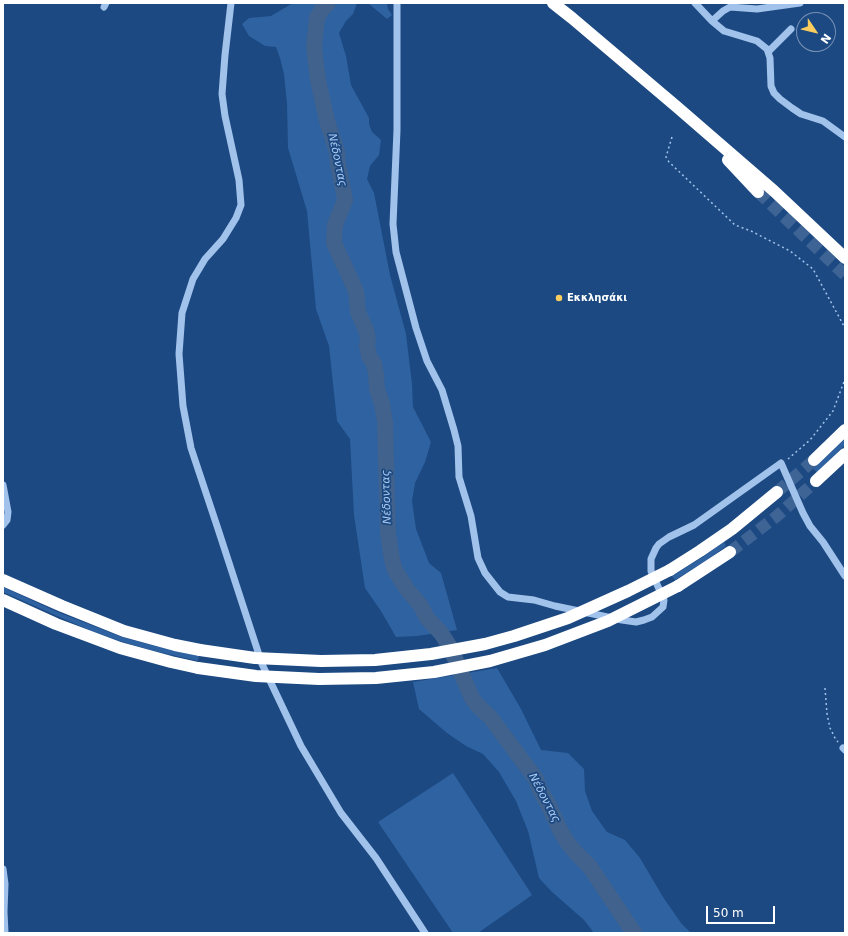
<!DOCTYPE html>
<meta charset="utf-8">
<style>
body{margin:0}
#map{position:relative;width:848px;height:936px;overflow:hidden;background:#1c4982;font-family:"DejaVu Sans",sans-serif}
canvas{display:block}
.frame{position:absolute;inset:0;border:4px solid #fff;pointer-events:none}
.north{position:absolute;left:796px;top:12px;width:40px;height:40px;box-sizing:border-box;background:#1c4982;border:1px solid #7792b4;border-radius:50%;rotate:125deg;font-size:11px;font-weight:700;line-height:16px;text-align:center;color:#fff}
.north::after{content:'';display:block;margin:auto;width:14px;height:18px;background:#fbcd5e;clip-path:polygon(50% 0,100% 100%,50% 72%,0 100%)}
.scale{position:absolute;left:706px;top:906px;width:69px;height:18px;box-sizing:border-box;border:2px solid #fff;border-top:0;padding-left:5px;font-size:12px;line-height:14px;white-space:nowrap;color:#fff;-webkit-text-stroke:3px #1c4982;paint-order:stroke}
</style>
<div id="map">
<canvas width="848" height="936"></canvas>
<div class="frame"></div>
<div class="north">N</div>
<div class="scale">50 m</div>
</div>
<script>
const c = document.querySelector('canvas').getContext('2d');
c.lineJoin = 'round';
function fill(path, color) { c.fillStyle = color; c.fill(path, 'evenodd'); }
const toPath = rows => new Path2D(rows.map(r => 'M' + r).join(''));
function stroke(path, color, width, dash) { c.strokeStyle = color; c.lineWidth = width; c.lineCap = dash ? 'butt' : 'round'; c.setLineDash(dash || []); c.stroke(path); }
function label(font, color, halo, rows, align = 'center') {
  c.font = font + ' "DejaVu Sans",sans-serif'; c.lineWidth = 3.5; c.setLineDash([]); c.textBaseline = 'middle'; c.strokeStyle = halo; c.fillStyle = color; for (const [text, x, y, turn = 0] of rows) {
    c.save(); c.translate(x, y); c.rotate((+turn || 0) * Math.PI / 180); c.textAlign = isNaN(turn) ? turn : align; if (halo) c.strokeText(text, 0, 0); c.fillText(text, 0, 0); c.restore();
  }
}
const green = toPath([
 [293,3,357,3,353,14,346,21,339,33,346,56,351,85,369,118,369,124,372,132,381,140,379,155,370,166,367,179,374,193,390,275,406,334,412,384,413,407,431,442,425,462,415,483,412,501,416,529,429,563,441,573,457,630,417,636,396,637,381,611,365,588,354,515,350,439,337,421,329,346,316,309,307,211,288,148,287,104,284,74,280,58,276,47,265,46,249,36,242,24,249,18,271,16],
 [368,3,387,3,388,9,392,15,387,19],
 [845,439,845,445,817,472,813,469],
 [724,542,726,546,707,560,675,580,672,576,703,557],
 [3,587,60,613,122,637,174,651,199,656,198,661,150,650,120,641,91,631,3,592],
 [497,668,521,709,541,750,568,753,584,769,585,791,592,811,607,832,625,840,640,858,663,897,681,923,691,933,594,933,584,920,551,891,539,878,528,831,516,801,499,772,483,754,466,746,447,733,419,709,413,682],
 [453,773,532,895,478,933,453,933,378,822]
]);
const river = toPath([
 [328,3,322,9,317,18,314,47,318,80,327,121,337,152,338,165,344,194,345,200,335,225,334,243,356,291,358,312,366,330,368,338,367,346,369,356,374,364,376,374,377,389,382,404,385,422,388,533,392,560,395,570,406,588,421,606,427,618,441,633,450,647,472,698,478,706,490,717,536,779,539,788,549,806,560,830,567,842,576,853,590,867,634,933]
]);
const highwayTunnel = toPath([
 [758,192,845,275],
 [777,492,814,460],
 [730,552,777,516,816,481]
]);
const path = toPath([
 [672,137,666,157,669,162,735,225,751,231,790,251,813,269,845,328],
 [788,459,810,440,833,411,845,379],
 [825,688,827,714,830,728,835,738,838,742]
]);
const minor = toPath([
 [231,3,225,55,222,94,225,116,239,180,241,205,236,218,223,239,205,259,193,279,182,313,179,354,183,406,191,448,218,529,262,664,301,746,341,813,376,858,425,933],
 [397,3,397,130,393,224,396,252,416,328,427,361,442,390,454,430,458,446,459,477,471,516,478,558,485,573,500,592,508,597,534,600,555,606,622,620,636,622,644,620,652,617,663,607,664,600,651,571,651,559,656,548,659,544,669,537,694,525,781,463,803,513,810,526,823,542,845,576],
 [695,3,712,21,724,31,757,41,767,49,770,58,771,86,774,93,780,99,792,108,801,114,823,121,845,137],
 [104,7,106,3],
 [712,21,723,11,730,7,757,9,800,3],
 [769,51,791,29],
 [3,485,8,512,7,520,3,525],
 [843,748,845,750],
 [3,869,5,884,4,912,5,933]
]);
const highway = toPath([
 [553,3,572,18,677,107,774,191,845,258],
 [728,160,758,192],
 [814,460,845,430],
 [816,481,845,454],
 [670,570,700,551,732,529,777,492],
 [3,580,62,606,124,631,175,645,200,650],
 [678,586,730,552],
 [3,600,56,624,120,648,171,662,198,668]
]);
const highwayBridge = toPath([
 [200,650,255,658,321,661,375,660,431,654,485,644,514,636,568,618,628,591,670,570],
 [198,668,256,676,319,679,376,678,434,672,490,661,545,645,608,621,678,586]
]);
const markers = [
 [559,298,4,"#fbcd5e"]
];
const poiNames = [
 ["Εκκλησάκι",567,298]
];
const waterNames = [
 ["Νέδoντας",337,160,78],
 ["Νέδoντας",387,497,-92],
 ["Νέδoντας",544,798,62]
];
fill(green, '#2f62a1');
stroke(river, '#40628c', 16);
stroke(highwayTunnel, '#3e6495', 12, [12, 6]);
stroke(path, '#a1c2ea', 1.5, [2, 3]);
stroke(minor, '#a1c2ea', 7);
stroke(highway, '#fff', 12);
stroke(highwayBridge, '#fff', 12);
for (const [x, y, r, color] of markers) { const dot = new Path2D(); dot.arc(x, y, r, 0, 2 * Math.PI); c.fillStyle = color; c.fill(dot); stroke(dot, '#1c4982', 1.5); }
label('bold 10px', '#fff', '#1c4982', poiNames, 'left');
label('italic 11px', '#acccf2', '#1c4982', waterNames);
</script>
